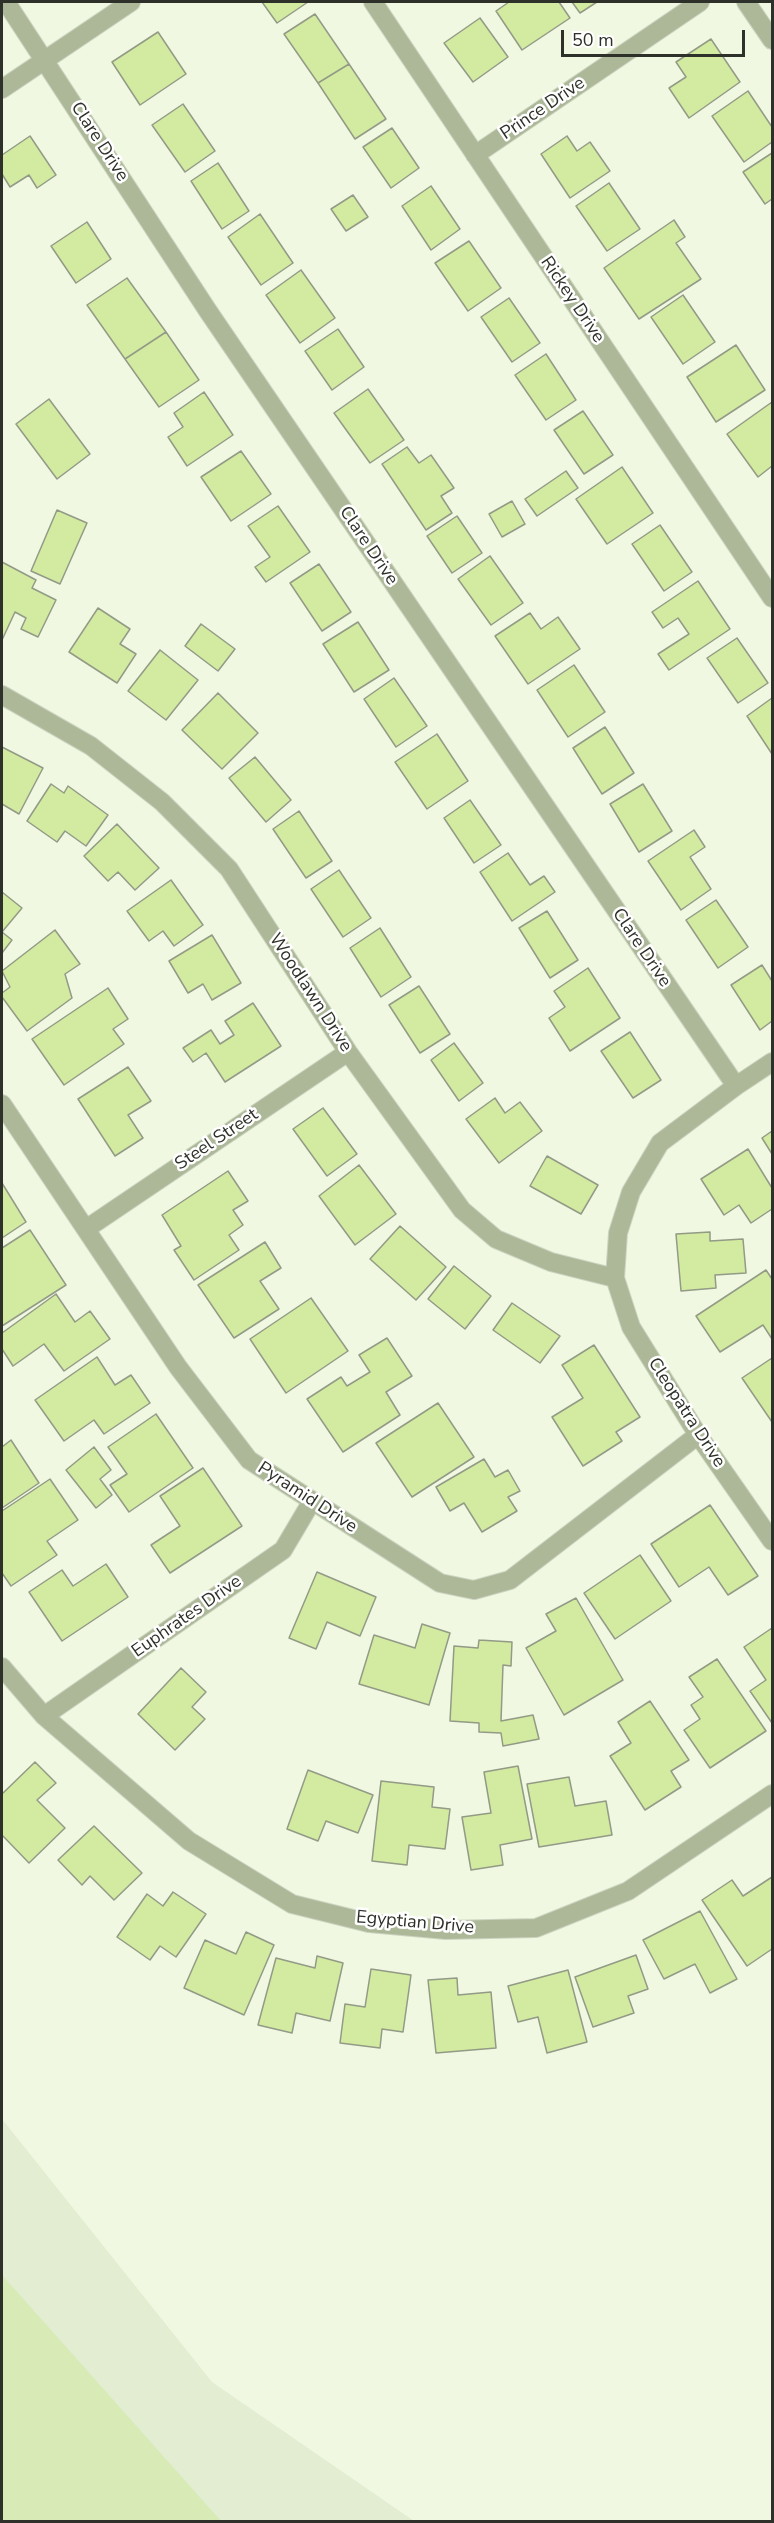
<!DOCTYPE html>
<style>
body{margin:0}
#map{position:relative;width:774px;height:2523px;overflow:hidden;background:#f0f8e2;font-family:"Nunito Sans",sans-serif}
canvas{display:block}
.frame{position:absolute;inset:0;border:3px solid #2e3129;pointer-events:none}
.scale{position:absolute;left:561px;top:30px;width:184px;height:27px;box-sizing:border-box;border:3px solid #2e3129;border-top:0;padding-left:8px;font-size:18px;line-height:21px;white-space:nowrap;color:#2e3129;-webkit-text-stroke:4px #fff;paint-order:stroke}
</style>
<div id="map">
<canvas width="774" height="2523"></canvas>
<div class="frame"></div>
<div class="scale">50 m</div>
</div>
<script>
const c = document.querySelector('canvas').getContext('2d');
c.lineJoin = 'round';
function fill(path, color) { c.fillStyle = color; c.fill(path, 'evenodd'); }
const toPath = rows => new Path2D(rows.map(r => 'M' + r).join(''));
function stroke(path, color, width, dash) { c.strokeStyle = color; c.lineWidth = width; c.lineCap = dash ? 'butt' : 'round'; c.setLineDash(dash || []); c.stroke(path); }
function label(font, color, halo, rows, align = 'center') {
  c.font = font + ' "Nunito Sans",sans-serif'; c.lineWidth = 5; c.setLineDash([]); c.textBaseline = 'middle'; c.strokeStyle = halo; c.fillStyle = color; for (const [text, x, y, turn = 0] of rows) {
    c.save(); c.translate(x, y); c.rotate((+turn || 0) * Math.PI / 180); c.textAlign = isNaN(turn) ? turn : align; if (halo) c.strokeText(text, 0, 0); c.fillText(text, 0, 0); c.restore();
  }
}
const built = toPath([
 [2,2119,212,2382,414,2521,2,2521]
]);
const green = toPath([
 [2,2275,221,2521,2,2521]
]);
const building = toPath([
 [262,2,308,2,277,23,262,2],
 [509,2,559,2,570,18,522,50,496,11,509,2],
 [572,2,597,2,580,13,572,2],
 [315,14,349,64,318,83,284,34,315,14],
 [480,18,508,57,473,82,444,43,480,18],
 [158,32,186,74,140,105,112,62,158,32],
 [711,39,740,82,689,118,669,88,686,77,676,62,711,39],
 [349,64,386,119,355,139,318,83,349,64],
 [748,91,772,127,772,142,744,162,712,116,748,91],
 [183,104,215,151,185,172,152,125,183,104],
 [392,128,419,168,391,188,363,147,392,128],
 [30,136,56,175,37,188,29,175,10,187,2,174,2,155,30,136],
 [567,136,577,151,590,142,610,171,570,198,541,154,567,136],
 [772,153,772,199,765,204,743,172,772,153],
 [218,163,249,211,222,229,191,181,218,163],
 [609,183,640,229,607,251,576,206,609,183],
 [431,186,460,229,431,250,402,206,431,186],
 [353,195,368,217,346,231,331,209,353,195],
 [260,214,293,263,261,285,228,237,260,214],
 [674,220,685,237,676,243,701,279,639,319,604,268,674,220],
 [87,222,111,259,76,283,51,246,87,222],
 [469,241,501,288,468,311,435,263,469,241],
 [301,270,335,318,300,343,266,295,301,270],
 [127,278,166,332,125,359,87,305,127,278],
 [683,295,715,342,683,364,651,317,683,295],
 [509,298,540,343,512,362,481,317,509,298],
 [338,329,364,367,332,390,305,351,338,329],
 [166,332,199,380,159,407,125,359,166,332],
 [736,345,765,390,716,422,687,377,736,345],
 [546,354,576,400,546,420,515,375,546,354],
 [368,389,404,440,370,463,334,413,368,389],
 [204,392,233,435,187,466,168,437,183,427,174,413,204,392],
 [49,399,90,454,57,479,16,424,49,399],
 [772,402,772,466,758,477,727,434,772,402],
 [583,411,613,455,584,474,554,430,583,411],
 [407,447,419,463,431,455,454,488,441,496,452,513,426,530,382,464,407,447],
 [241,451,271,494,231,521,201,477,241,451],
 [622,467,653,513,607,544,576,499,622,467],
 [566,471,578,488,537,516,525,499,566,471],
 [512,501,525,524,502,537,489,514,512,501],
 [278,506,310,552,266,582,255,567,270,557,248,526,278,506],
 [57,510,87,523,60,584,31,571,57,510],
 [457,516,482,553,452,573,427,536,457,516],
 [660,525,692,572,664,591,632,544,660,525],
 [490,556,523,603,491,625,458,579,490,556],
 [2,562,36,580,32,588,56,600,38,637,21,629,26,618,15,612,2,640,2,562],
 [319,564,351,612,322,631,290,583,319,564],
 [698,581,730,629,669,670,658,654,689,634,678,618,663,628,652,612,698,581],
 [98,608,130,629,120,644,136,654,117,683,69,652,98,608],
 [530,613,541,629,558,617,580,649,528,684,495,636,530,613],
 [358,622,389,670,354,692,323,644,358,622],
 [201,624,235,649,218,671,185,646,201,624],
 [737,638,768,683,738,703,707,658,737,638],
 [160,650,198,680,166,720,128,691,160,650],
 [574,665,605,712,568,737,537,690,574,665],
 [394,678,427,726,396,747,364,699,394,678],
 [218,693,258,733,222,769,182,730,218,693],
 [772,698,772,754,747,716,772,698],
 [605,727,634,773,602,794,573,748,605,727],
 [437,734,468,781,427,809,395,762,437,734],
 [2,747,43,768,19,814,2,804,2,747],
 [255,757,291,800,266,822,229,778,255,757],
 [51,784,64,793,68,786,108,815,86,846,65,831,57,842,27,821,51,784],
 [643,784,672,831,639,852,610,804,643,784],
 [470,800,501,845,474,863,444,818,470,800],
 [299,811,332,861,306,878,273,829,299,811],
 [117,824,159,868,135,890,118,872,108,881,84,856,117,824],
 [694,830,705,847,690,857,711,889,681,910,648,861,694,830],
 [508,853,530,885,544,876,555,892,512,921,480,872,508,853],
 [339,870,371,918,343,937,311,889,339,870],
 [171,880,203,925,174,946,163,931,149,941,127,911,171,880],
 [2,892,22,908,2,932,12,940,2,953,2,892],
 [716,900,748,947,718,968,686,920,716,900],
 [547,911,578,960,550,978,519,928,547,911],
 [380,928,411,977,381,997,350,948,380,928],
 [55,930,80,964,65,974,72,998,27,1031,2,997,2,993,10,987,2,971,55,930],
 [212,935,241,983,212,1000,203,984,188,993,169,961,212,935],
 [762,965,772,981,772,1021,760,1030,731,985,762,965],
 [588,968,620,1018,570,1051,549,1018,565,1007,554,991,588,968],
 [419,986,450,1034,420,1053,389,1005,419,986],
 [108,988,128,1019,113,1029,124,1044,64,1085,32,1039,108,988],
 [253,1003,281,1046,225,1082,206,1053,193,1062,183,1048,211,1030,220,1044,234,1035,225,1021,253,1003],
 [630,1032,661,1080,633,1098,601,1051,630,1032],
 [454,1043,483,1083,459,1101,431,1060,454,1043],
 [128,1067,151,1101,128,1115,143,1138,115,1156,78,1099,128,1067],
 [495,1098,505,1113,520,1102,542,1131,499,1163,466,1119,495,1098],
 [323,1108,357,1154,327,1176,293,1129,323,1108],
 [772,1131,772,1154,762,1138,772,1131],
 [748,1149,772,1188,772,1209,751,1223,739,1205,724,1215,701,1179,748,1149],
 [547,1156,598,1185,581,1214,530,1186,547,1156],
 [359,1165,396,1214,355,1245,319,1196,359,1165],
 [228,1171,248,1201,233,1210,243,1225,229,1235,239,1250,194,1280,174,1250,181,1246,162,1215,228,1171],
 [2,1183,26,1222,2,1238,2,1183],
 [400,1226,446,1267,416,1300,370,1259,400,1226],
 [30,1230,66,1285,2,1326,2,1248,30,1230],
 [710,1232,710,1241,743,1239,746,1273,715,1275,716,1288,681,1291,676,1234,710,1232],
 [265,1242,281,1268,260,1281,279,1309,234,1338,198,1285,265,1242],
 [454,1266,491,1296,465,1329,428,1299,454,1266],
 [766,1270,772,1279,772,1339,763,1325,720,1352,696,1316,766,1270],
 [56,1294,75,1322,90,1311,110,1339,64,1371,44,1344,13,1366,2,1349,2,1333,56,1294],
 [311,1298,348,1351,286,1393,250,1339,311,1298],
 [512,1303,560,1336,540,1363,493,1330,512,1303],
 [387,1338,412,1376,386,1392,400,1415,343,1452,307,1399,341,1377,347,1386,370,1372,359,1355,387,1338],
 [594,1345,640,1417,616,1432,622,1441,583,1466,552,1417,583,1398,562,1365,594,1345],
 [97,1357,115,1385,131,1375,150,1403,104,1434,94,1420,64,1441,35,1400,97,1357],
 [772,1358,772,1422,742,1378,772,1358],
 [438,1403,474,1457,412,1497,376,1443,438,1403],
 [156,1414,193,1468,129,1512,110,1485,127,1474,108,1447,156,1414],
 [11,1440,39,1483,2,1508,2,1447,11,1440],
 [94,1447,111,1470,100,1479,112,1495,96,1508,66,1470,94,1447],
 [484,1459,495,1477,508,1470,520,1491,508,1497,517,1511,482,1532,464,1503,450,1511,436,1487,484,1459],
 [203,1468,242,1526,170,1573,151,1545,180,1526,160,1496,203,1468],
 [50,1479,78,1520,47,1541,57,1555,11,1586,2,1573,2,1511,50,1479],
 [710,1505,758,1576,728,1595,709,1567,679,1587,651,1544,710,1505],
 [640,1555,671,1601,615,1639,584,1593,640,1555],
 [106,1564,128,1597,62,1641,29,1592,62,1570,73,1586,106,1564],
 [317,1572,376,1597,360,1636,327,1622,316,1649,289,1638,317,1572],
 [576,1598,623,1680,564,1715,526,1648,556,1631,546,1614,576,1598],
 [422,1624,450,1633,429,1705,359,1684,374,1635,415,1648,422,1624],
 [772,1628,772,1723,750,1691,766,1680,744,1647,772,1628],
 [479,1640,512,1642,511,1666,503,1665,501,1721,533,1715,539,1739,503,1746,501,1733,479,1732,479,1723,450,1721,454,1646,478,1648,479,1640],
 [717,1659,766,1731,710,1768,684,1730,700,1719,691,1705,703,1697,689,1677,717,1659],
 [181,1668,206,1692,192,1707,205,1719,175,1750,138,1714,181,1668],
 [650,1701,689,1760,671,1771,681,1787,645,1810,610,1756,631,1743,618,1722,650,1701],
 [35,1762,56,1783,37,1800,65,1828,29,1863,2,1835,2,1794,35,1762],
 [518,1766,532,1839,500,1845,503,1865,471,1870,462,1817,491,1813,484,1772,518,1766],
 [308,1770,373,1795,358,1833,326,1821,318,1841,287,1829,308,1770],
 [569,1777,575,1806,606,1801,612,1835,539,1847,527,1784,569,1777],
 [381,1781,434,1787,432,1807,450,1809,445,1849,409,1845,407,1865,372,1861,381,1781],
 [94,1826,142,1873,114,1900,90,1876,82,1885,58,1860,94,1826],
 [772,1877,772,1949,747,1966,702,1900,732,1880,743,1896,772,1877],
 [173,1892,206,1914,176,1957,160,1946,150,1960,117,1937,147,1894,163,1906,173,1892],
 [700,1911,737,1979,710,1993,695,1964,664,1979,643,1940,700,1911],
 [246,1932,274,1945,244,2015,184,1988,205,1940,236,1954,246,1932],
 [636,1955,648,1989,628,1996,634,2013,593,2027,575,1977,636,1955],
 [317,1956,343,1963,330,2021,296,2013,292,2033,258,2025,276,1958,315,1968,317,1956],
 [371,1969,411,1975,403,2032,382,2029,380,2048,340,2043,345,2004,365,2007,371,1969],
 [568,1970,587,2042,547,2053,538,2017,518,2022,508,1986,568,1970],
 [457,1978,458,1995,491,1992,496,2048,436,2053,428,1980,457,1978]
]);
const street = toPath([
 [6,2,208,311,736,1086],
 [373,2,772,598],
 [746,2,772,40],
 [2,89,131,2],
 [475,155,700,2],
 [2,695,91,746,162,802,229,869,348,1052,462,1210,496,1239,551,1262,615,1278],
 [772,1062,736,1086,660,1143,631,1192,618,1233,615,1278,631,1327,698,1435,772,1541],
 [2,1104,178,1367,249,1460,440,1583,474,1590,510,1580,698,1435],
 [86,1229,348,1052],
 [2,1667,44,1716,189,1841,292,1904,369,1923,446,1930,536,1928,628,1891,772,1794],
 [44,1716,283,1550,312,1501]
]);
const streetNames = [
 ["Prince Drive",543,109,-34],
 ["Clare Drive",99,142,57],
 ["Rickey Drive",572,300,56],
 ["Clare Drive",368,546,56],
 ["Clare Drive",641,948,56],
 ["Woodlawn Drive",310,993,57],
 ["Steel Street",217,1140,-34],
 ["Cleopatra Drive",686,1413,57],
 ["Pyramid Drive",307,1498,33],
 ["Euphrates Drive",187,1617,-35],
 ["Egyptian Drive",415,1923,5]
];
fill(built, '#e2edd1');
fill(green, '#d8ebb7');
fill(building, '#d2eba1');
stroke(building, '#939a86', 1.5);
stroke(street, '#cdd4c1', 20);
stroke(street, '#adb899', 18);
label('18px', '#2e3129', '#fff', streetNames);
</script>
